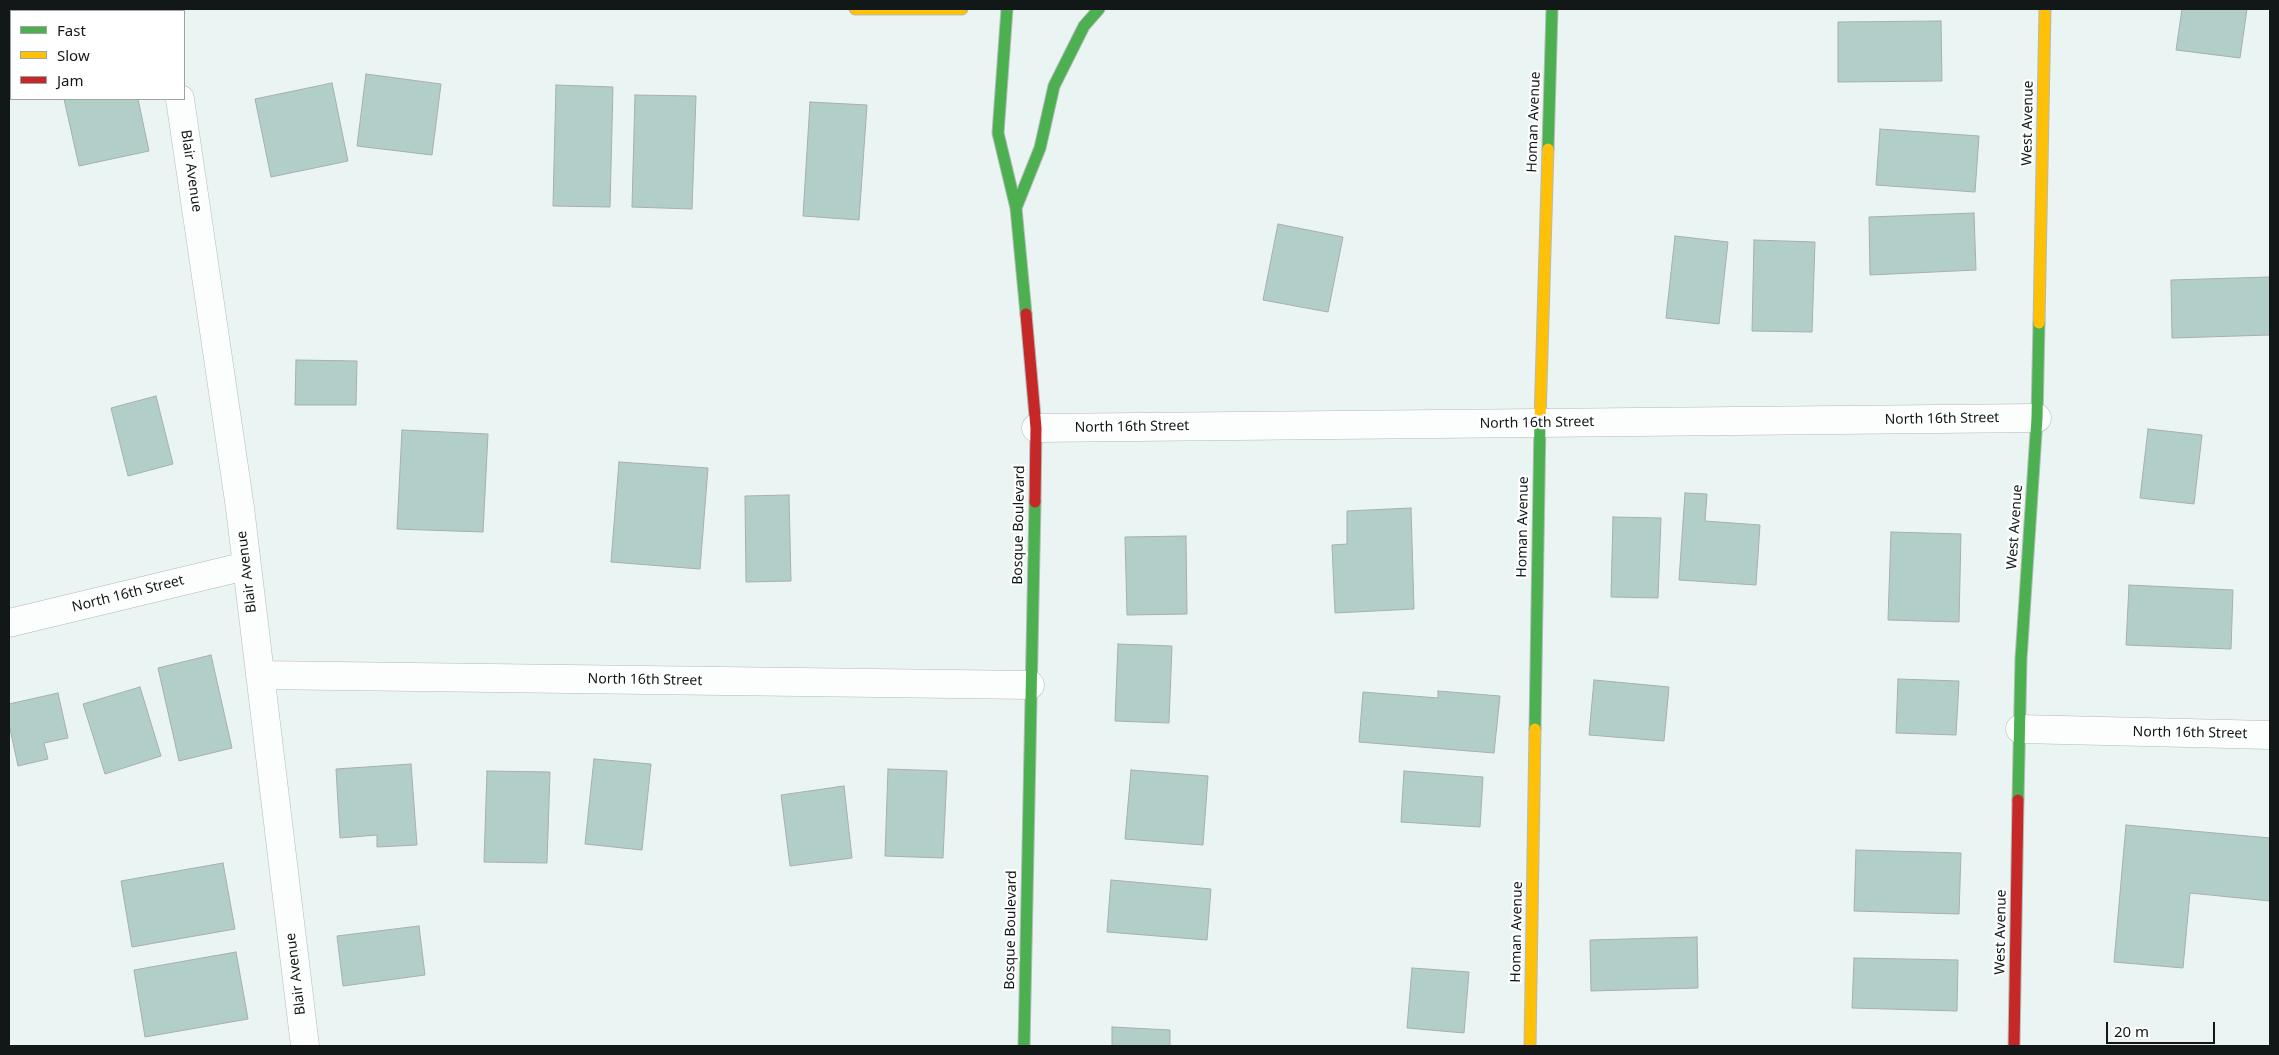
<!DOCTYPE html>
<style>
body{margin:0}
#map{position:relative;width:2279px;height:1055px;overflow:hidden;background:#eaf4f2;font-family:"Noto Sans",sans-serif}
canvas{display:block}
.frame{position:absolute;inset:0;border:10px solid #111817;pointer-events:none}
.legend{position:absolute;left:10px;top:10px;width:175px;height:90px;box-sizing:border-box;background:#fff;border:1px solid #a0a3a2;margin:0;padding:6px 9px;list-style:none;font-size:15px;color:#111817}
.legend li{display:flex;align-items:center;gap:10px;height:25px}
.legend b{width:25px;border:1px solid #a0a3a2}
.scale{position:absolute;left:2106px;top:1022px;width:109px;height:22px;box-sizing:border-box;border:2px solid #111817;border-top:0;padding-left:6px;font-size:15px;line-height:18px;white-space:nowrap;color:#111817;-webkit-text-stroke:4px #fff;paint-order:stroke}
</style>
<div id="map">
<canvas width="2279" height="1055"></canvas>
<div class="frame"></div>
<ul class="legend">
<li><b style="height:6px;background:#4caf50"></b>Fast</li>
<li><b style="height:6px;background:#ffc107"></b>Slow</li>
<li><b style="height:6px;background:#c62828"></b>Jam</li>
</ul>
<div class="scale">20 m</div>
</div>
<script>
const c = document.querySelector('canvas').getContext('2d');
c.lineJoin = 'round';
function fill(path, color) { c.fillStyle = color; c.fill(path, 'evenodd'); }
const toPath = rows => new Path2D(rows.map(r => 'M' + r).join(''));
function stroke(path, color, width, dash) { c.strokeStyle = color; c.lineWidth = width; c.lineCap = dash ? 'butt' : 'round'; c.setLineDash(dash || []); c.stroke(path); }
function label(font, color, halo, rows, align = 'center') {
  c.font = font + ' "Noto Sans",sans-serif'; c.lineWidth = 4.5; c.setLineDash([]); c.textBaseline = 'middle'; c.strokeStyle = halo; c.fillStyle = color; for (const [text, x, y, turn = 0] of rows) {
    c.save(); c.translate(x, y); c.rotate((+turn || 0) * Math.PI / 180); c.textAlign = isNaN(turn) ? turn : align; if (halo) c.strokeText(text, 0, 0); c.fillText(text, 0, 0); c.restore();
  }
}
const building = toPath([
 [2182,9,2247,9,2240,58,2176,50,2182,9],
 [1941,21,1942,81,1838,82,1838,22,1941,21],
 [366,74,441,84,432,155,357,146,366,74],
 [332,83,348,161,271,177,255,99,332,83],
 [556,85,613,87,610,207,553,206,556,85],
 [635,95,696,96,692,209,632,207,635,95],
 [64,99,138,99,149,151,79,166,64,99],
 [810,102,867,105,859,220,803,216,810,102],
 [1880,129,1979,136,1975,192,1876,185,1880,129],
 [1974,213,1976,270,1870,275,1869,217,1974,213],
 [1278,224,1343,237,1328,312,1263,300,1278,224],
 [1675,236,1728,242,1719,324,1666,318,1675,236],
 [1754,240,1815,242,1812,332,1752,331,1754,240],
 [2270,277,2270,335,2172,338,2171,280,2270,277],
 [296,360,357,361,356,405,295,405,296,360],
 [156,396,173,464,128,476,111,408,156,396],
 [2148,429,2202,435,2194,504,2140,498,2148,429],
 [402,430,488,434,483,532,397,529,402,430],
 [619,462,708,468,700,569,611,562,619,462],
 [1685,493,1707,494,1705,521,1760,525,1756,585,1679,580,1685,493],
 [789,495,791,581,746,582,745,496,789,495],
 [1411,508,1414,609,1335,613,1332,545,1347,544,1347,511,1411,508],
 [1613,517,1661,518,1658,598,1611,597,1613,517],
 [1891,532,1961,534,1959,622,1888,620,1891,532],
 [1186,536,1187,614,1127,615,1125,537,1186,536],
 [2129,585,2233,590,2231,649,2126,645,2129,585],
 [1118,644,1172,646,1169,723,1115,721,1118,644],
 [211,655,232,748,179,761,158,668,211,655],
 [1898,679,1959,681,1956,735,1896,733,1898,679],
 [1594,680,1669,687,1664,741,1589,735,1594,680],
 [140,687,161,756,105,774,83,704,140,687],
 [1438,691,1500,696,1494,753,1359,742,1363,692,1438,698,1438,691],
 [58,693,68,738,44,743,48,759,18,766,9,724,9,704,58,693],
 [594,759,651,764,642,850,585,844,594,759],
 [411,764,417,845,377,847,377,835,340,838,336,769,411,764],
 [888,769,947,771,943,858,885,856,888,769],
 [1131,770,1208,776,1203,845,1125,839,1131,770],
 [487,771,550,772,547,863,484,862,487,771],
 [1404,771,1483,777,1480,827,1401,822,1404,771],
 [844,786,852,858,790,866,781,795,844,786],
 [2126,825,2270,838,2270,901,2190,893,2183,968,2114,962,2126,825],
 [1856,850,1961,853,1959,914,1854,911,1856,850],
 [223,863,235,929,132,947,121,881,223,863],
 [1111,880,1211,889,1207,940,1107,932,1111,880],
 [419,926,425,975,343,986,337,936,419,926],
 [1697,937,1698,988,1591,991,1590,940,1697,937],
 [236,952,248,1019,145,1037,134,970,236,952],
 [1854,958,1958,960,1957,1011,1852,1008,1854,958],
 [1412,968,1469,972,1464,1033,1407,1028,1412,968],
 [1112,1027,1170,1030,1170,1046,1112,1046,1112,1027]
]);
const street = toPath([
 [167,9,167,11],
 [180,99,240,508,305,1046],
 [1036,428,2037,418],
 [9,623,246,566],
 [260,675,1030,685],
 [2020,729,2270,735]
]);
const fast = toPath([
 [1007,9,998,133,1016,208,1026,314],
 [46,11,56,9],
 [9,20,11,20],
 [1548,149,1552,9],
 [1016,208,1040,148,1054,86,1084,26,1099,9],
 [1535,729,1540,420],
 [2018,800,2021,659,2037,418,2039,323],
 [1024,1046,1035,502]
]);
const slow = toPath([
 [855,9,962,9],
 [2039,323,2045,9],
 [1540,420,1548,149],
 [1530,1046,1535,729]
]);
const jam = toPath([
 [1026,314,1036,428,1035,502],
 [2014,1046,2018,800]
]);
const streetNames = [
 ["Homan Avenue",1534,122,-88],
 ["West Avenue",2028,123,-89],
 ["Blair Avenue",191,171,82],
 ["North 16th Street",1942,419,-1],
 ["North 16th Street",1537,423,-1],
 ["North 16th Street",1132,427,-1],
 ["Bosque Boulevard",1019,525,-89],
 ["Homan Avenue",1523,527,-89],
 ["West Avenue",2015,527,-86],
 ["Blair Avenue",247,572,-97],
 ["North 16th Street",128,594,-14],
 ["North 16th Street",645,680,1],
 ["North 16th Street",2190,733,1],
 ["Bosque Boulevard",1011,930,-89],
 ["Homan Avenue",1517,932,-89],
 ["West Avenue",2001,932,-89],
 ["Blair Avenue",296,974,-97]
];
fill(building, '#b2cec9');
stroke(building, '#a7afad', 1);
stroke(street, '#b2bbb9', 29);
stroke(fast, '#b2bbb9', 13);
stroke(slow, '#b2bbb9', 13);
stroke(jam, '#b2bbb9', 13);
stroke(street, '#fcfdfd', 28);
stroke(fast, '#4caf50', 11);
stroke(slow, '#ffc107', 11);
stroke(jam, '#c62828', 11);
label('14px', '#111817', '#fff', streetNames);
</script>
